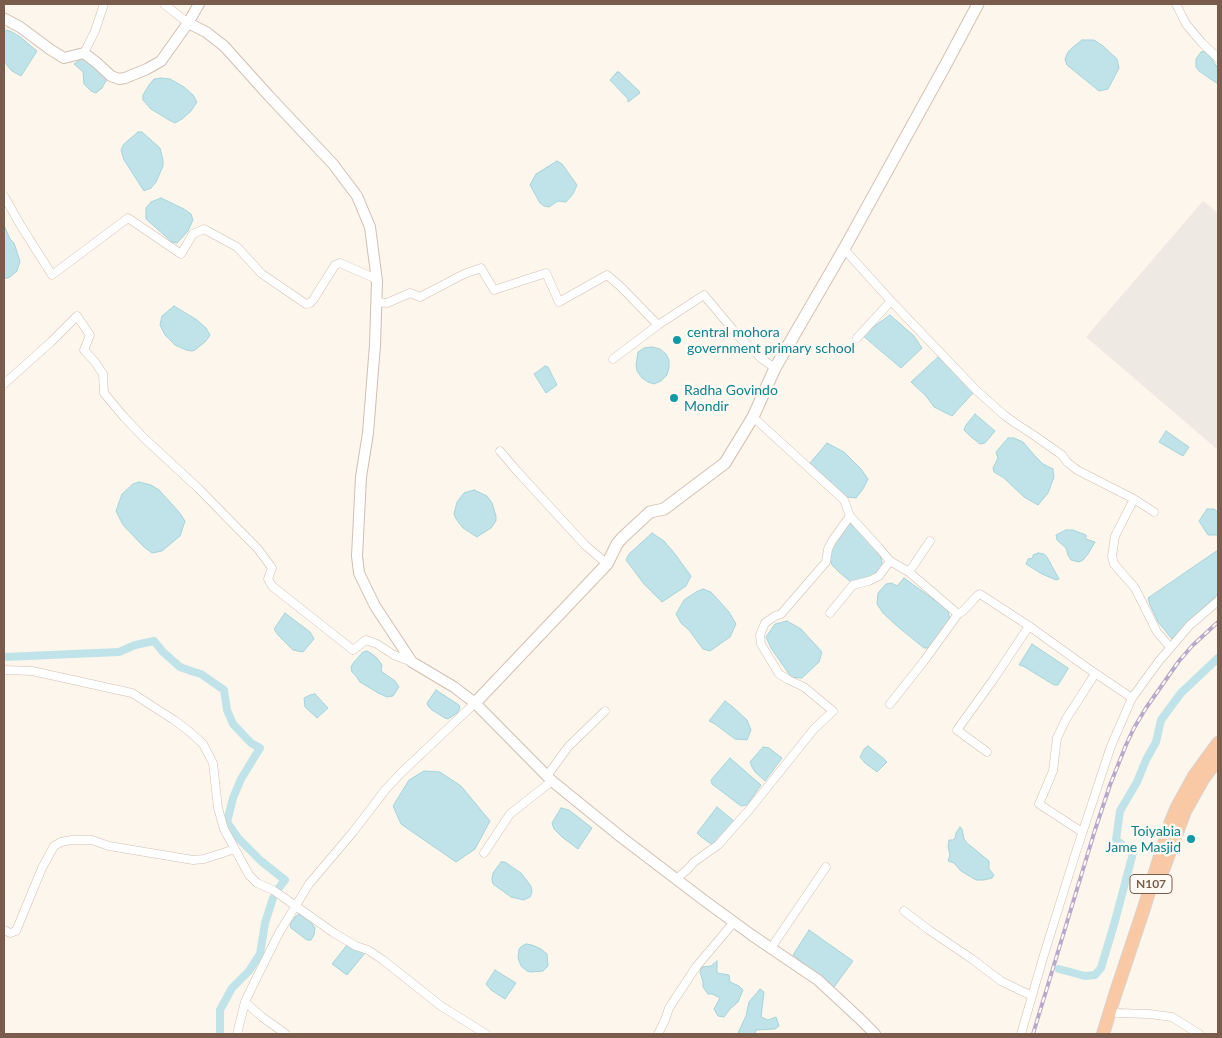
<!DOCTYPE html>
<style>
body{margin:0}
#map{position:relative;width:1222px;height:1038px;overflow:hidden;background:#fdf6ec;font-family:Lato,sans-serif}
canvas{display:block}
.frame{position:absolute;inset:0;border:5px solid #7a5c4d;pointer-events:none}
</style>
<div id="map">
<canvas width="1222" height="1038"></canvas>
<div class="frame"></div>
</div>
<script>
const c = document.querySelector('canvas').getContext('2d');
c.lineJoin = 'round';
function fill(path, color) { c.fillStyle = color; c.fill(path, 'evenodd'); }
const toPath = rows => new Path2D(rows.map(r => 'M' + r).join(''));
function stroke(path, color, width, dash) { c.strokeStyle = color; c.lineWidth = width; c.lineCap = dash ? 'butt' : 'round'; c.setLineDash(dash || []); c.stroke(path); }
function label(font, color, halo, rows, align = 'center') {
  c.font = font + ' Lato,sans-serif'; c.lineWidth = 5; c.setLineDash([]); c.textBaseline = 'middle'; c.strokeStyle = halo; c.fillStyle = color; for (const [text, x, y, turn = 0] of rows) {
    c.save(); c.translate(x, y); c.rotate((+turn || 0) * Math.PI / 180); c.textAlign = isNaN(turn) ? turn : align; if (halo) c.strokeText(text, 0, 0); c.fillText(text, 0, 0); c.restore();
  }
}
const industrial = toPath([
 [1203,201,1218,213,1218,450,1086,337]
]);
const water = toPath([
 [4,30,10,31,19,36,37,51,21,76,12,71,4,62,4,30],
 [1082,40,1094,40,1103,46,1117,59,1119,68,1108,89,1099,91,1067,65,1065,59,1068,52,1073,47,1082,40],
 [1206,51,1218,68,1218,84,1199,71,1196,67,1196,59,1201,52,1206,51],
 [84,57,108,77,102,88,96,93,91,91,84,84,83,72,74,64,84,57],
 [617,72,619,72,639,91,640,93,628,102,628,99,610,80,617,72],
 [161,78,170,79,184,87,193,95,197,102,191,111,182,119,175,123,169,120,151,109,143,100,143,95,149,85,154,79,161,78],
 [138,132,142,132,160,148,163,160,163,166,156,182,151,188,144,191,124,160,121,150,124,144,138,132],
 [557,161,562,164,577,185,573,194,566,202,558,201,549,207,544,206,540,203,530,185,536,174,557,161],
 [161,198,184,209,191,214,193,220,188,231,177,243,172,242,146,219,146,208,151,202,161,198],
 [4,225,10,239,14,243,20,261,17,271,10,277,4,279,4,225],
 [174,306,197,320,206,328,210,335,206,341,195,350,192,351,186,350,175,345,165,335,160,325,162,316,174,306],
 [890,315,914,336,922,348,901,368,862,335,890,315],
 [652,347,660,349,666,354,669,360,669,368,667,375,661,381,654,384,648,382,642,378,637,371,636,365,638,352,644,348,652,347],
 [938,357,971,387,973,393,952,416,934,407,926,396,911,382,938,357],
 [545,366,548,367,557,385,546,393,534,374,545,366],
 [975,414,995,431,985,443,980,444,970,436,964,430,966,425,975,414],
 [1166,431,1189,447,1183,456,1159,442,1166,431],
 [1008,438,1014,438,1023,442,1035,456,1043,464,1053,469,1054,477,1048,493,1038,505,1024,497,1004,478,994,472,993,468,998,458,996,452,1008,438],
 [827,443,844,452,861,469,868,479,863,489,856,498,847,497,810,463,827,443],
 [139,482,151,485,159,490,179,512,185,521,180,536,162,551,152,553,144,547,123,525,116,511,122,494,133,484,139,482],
 [474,490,487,496,492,503,496,516,496,521,491,528,477,537,463,528,456,519,454,514,457,502,464,493,474,490],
 [1207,509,1214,509,1218,512,1218,535,1208,535,1199,521,1207,509],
 [850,523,859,530,880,554,883,567,878,574,852,583,839,572,832,565,830,559,832,544,850,523],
 [1066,530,1073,530,1078,532,1086,535,1086,539,1095,542,1088,554,1083,560,1079,562,1071,560,1068,555,1066,548,1057,540,1056,535,1066,530],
 [652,533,664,541,675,554,691,576,686,586,662,602,644,584,626,560,629,554,652,533],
 [1218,550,1218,594,1183,627,1172,639,1158,622,1150,605,1148,598,1218,550],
 [1038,553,1044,554,1047,557,1059,579,1056,580,1042,574,1026,564,1028,559,1033,558,1033,555,1038,553],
 [904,578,947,609,950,618,944,630,934,644,928,648,924,648,897,626,883,613,877,604,878,593,886,584,892,583,897,586,904,578],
 [703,589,711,592,729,612,736,624,730,637,710,651,703,649,689,630,681,623,676,614,684,600,696,592,703,589],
 [285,613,310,632,314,639,303,652,293,650,278,635,274,629,285,613],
 [787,621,801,629,822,652,819,662,802,678,791,677,771,648,766,637,775,624,787,621],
 [1032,644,1068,668,1068,669,1058,685,1054,685,1023,666,1019,665,1032,644],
 [367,651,372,654,377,658,382,665,381,671,395,681,399,687,393,696,387,697,378,693,360,682,356,676,352,672,351,667,354,662,363,652,367,651],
 [436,690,459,705,460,708,457,713,448,719,445,718,432,710,428,706,427,703,436,690],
 [315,694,328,708,317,718,305,707,304,698,310,695,315,694],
 [725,701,733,707,747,720,751,730,747,740,735,739,715,724,709,721,725,701],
 [868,746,883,758,887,762,877,772,865,763,860,757,864,749,868,746],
 [763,747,769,748,782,758,765,781,755,772,752,767,750,762,763,747],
 [730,758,761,785,747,805,741,806,712,784,711,780,730,758],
 [424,771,440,772,461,786,490,821,475,849,456,862,401,824,393,806,409,780,424,771],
 [717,807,735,822,716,842,711,844,700,836,697,833,717,807],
 [561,808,569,810,592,828,578,849,562,837,554,829,552,823,561,808],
 [960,827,962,829,964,839,967,843,989,861,989,869,994,875,992,878,984,880,976,880,961,871,954,863,948,861,950,855,948,847,949,840,953,840,955,838,956,833,960,827],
 [501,862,505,862,521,873,531,886,532,892,530,897,524,900,511,897,493,884,492,879,493,873,501,862],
 [299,914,310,921,315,928,314,935,311,940,307,940,291,928,290,925,295,917,299,914],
 [809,930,853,961,834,987,793,955,809,930],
 [526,944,532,945,541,949,547,954,548,966,543,971,531,972,527,971,521,966,518,958,519,949,522,946,526,944],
 [347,945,365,953,347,975,332,964,347,945],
 [717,961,717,973,729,975,730,982,739,986,743,990,738,1002,730,1009,724,1017,718,1016,714,1009,720,998,712,994,708,994,703,987,703,982,700,972,702,967,711,966,717,961],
 [495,970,516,983,505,999,491,990,486,984,495,970],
 [760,989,764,992,761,1017,768,1020,776,1017,779,1026,775,1029,756,1030,755,1034,739,1034,738,1033,746,1016,749,1002,760,989]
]);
const canal = toPath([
 [4,657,119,652,135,645,154,641,163,652,180,667,194,672,201,674,224,690,227,710,233,724,251,743,260,748,241,779,233,798,227,822,238,838,261,861,285,880,278,889],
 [1059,969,1085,976,1095,975,1101,968,1115,921,1133,853,1116,840,1120,811,1137,782,1146,760,1156,742,1161,720,1181,693,1218,658],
 [220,1034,220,1010,232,988,249,971,260,954,265,923,273,898]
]);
const minor = toPath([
 [164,4,188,23],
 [1176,4,1186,24,1202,43,1218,58],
 [84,53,95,31,104,4],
 [4,196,21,226,52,275,128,218,181,254,193,234,204,229,237,247,262,274,306,304,310,303,313,300,335,265,340,263,372,277,377,281],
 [844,249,891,301,976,390,1004,415,1015,423,1032,434,1062,455,1067,462,1077,470,1134,499,1115,536,1112,556,1114,564,1135,588,1157,632,1170,647],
 [376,302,387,303,410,293,420,297,464,274,481,268,494,290,546,273,559,302,607,275,621,287,658,325,613,359],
 [658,325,704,295,739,337,762,359,775,368],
 [857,338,891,301],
 [4,384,51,342,77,316,90,335,84,350,95,362,103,374,104,393,124,417,144,438,198,488,258,549,272,568,268,579,272,586,353,650,366,640,377,644,394,655,412,662],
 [753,417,844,500,850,516,880,549,890,561,909,572,958,614,963,611,978,595,980,594,1029,626,1086,667,1132,698,1159,661,1190,625,1218,601],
 [500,451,517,471,585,545,607,564],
 [1134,499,1154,512],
 [909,572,930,541],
 [830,613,853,585,869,581,879,576,890,561],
 [4,670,32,671,132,693,174,720,190,732,203,744,213,763,218,808,224,829,249,875,257,883,273,890,334,933,356,946,368,950,383,960,441,1006,486,1034],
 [890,704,924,661,958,614],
 [987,752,957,730,993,680,1029,626],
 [547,776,568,747,605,711],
 [1082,832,1039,804,1053,771,1057,738,1066,719,1095,674],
 [484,853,510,814,552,781],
 [676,879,688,869,694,862,718,845,749,810,814,729,833,711,804,687,789,680,779,674,761,644,760,635,765,623,775,616,781,614,826,562,828,549,832,541,850,516],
 [904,911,929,930,972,959,1001,981,1032,996],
 [4,930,10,933,16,931,42,868,54,846,61,842,72,840,92,840,109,846,193,860,204,859,235,849],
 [771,948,826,867],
 [245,1002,262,1017,286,1034],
 [1110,1011,1118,1013,1149,1014,1172,1017,1199,1034],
 [237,1034,245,1002,254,983,279,933,309,884,353,832,386,789,401,773,475,703],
 [658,1034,665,1020,669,1008,696,967,734,922],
 [1021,1034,1043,958,1075,855,1111,746,1132,698]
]);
const tertiary = toPath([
 [4,20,5,19,20,27,51,50,64,58,84,53,97,63,111,76,119,79,125,78,147,69,161,61,188,23,199,4],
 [188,23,206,32,224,46,269,96,333,164,357,196,370,227,377,281,375,345,368,433,361,477,357,556,359,573,375,606,412,662,454,687,475,703,552,781,621,837,705,901,753,936,818,980,859,1018,875,1034]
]);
const secondary = toPath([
 [475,703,607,564,617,544,622,538,650,512,664,509,725,463,753,417,775,368,844,249,946,64,978,4]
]);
const trunk = toPath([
 [1163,870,1185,811,1203,779,1218,759],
 [1103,1034,1115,995,1144,908,1170,824,1177,807,1194,776,1218,743]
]);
const rail = toPath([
 [1033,1034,1095,830,1110,785,1126,745,1134,728,1146,708,1179,661,1192,646,1218,622]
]);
const markers = [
 [677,340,5,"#0f9aa8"],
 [674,398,5,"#0f9aa8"],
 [1191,839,5,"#0f9aa8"]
];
const shields = [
 [1151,884,42]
];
const shieldNames = [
 ["N107",1151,884]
];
const cultureNames = [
 ["central mohora",687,332],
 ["government primary school",687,348],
 ["Radha Govindo",684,390],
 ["Mondir",684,406],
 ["Toiyabia",1181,831,"right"],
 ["Jame Masjid",1181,847,"right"]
];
fill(industrial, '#efe9e4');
fill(water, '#bfe3e8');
stroke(water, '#a5d3da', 1);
stroke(canal, '#bfe3e8', 8);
stroke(minor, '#d1beb0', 9);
stroke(tertiary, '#d1beb0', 12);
stroke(secondary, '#d6c0b0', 13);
stroke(trunk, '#dad1cd', 14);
stroke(minor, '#fff', 8);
stroke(tertiary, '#fff', 10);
stroke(secondary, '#fff', 11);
stroke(trunk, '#f9c8a4', 12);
stroke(rail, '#b9a8c9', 4);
stroke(rail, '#fffaf3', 2, [5.5]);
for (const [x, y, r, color] of markers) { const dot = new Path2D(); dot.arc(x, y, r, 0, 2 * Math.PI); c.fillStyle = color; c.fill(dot); stroke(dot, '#fffaf3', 2); }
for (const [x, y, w] of shields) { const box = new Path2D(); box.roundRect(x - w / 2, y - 9.5, w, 19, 4); c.fillStyle = '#fffaf3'; c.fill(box); stroke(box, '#7a5c4d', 1); }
label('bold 12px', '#7a5c4d', null, shieldNames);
label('14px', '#0d838f', '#fffaf3', cultureNames, 'left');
</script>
